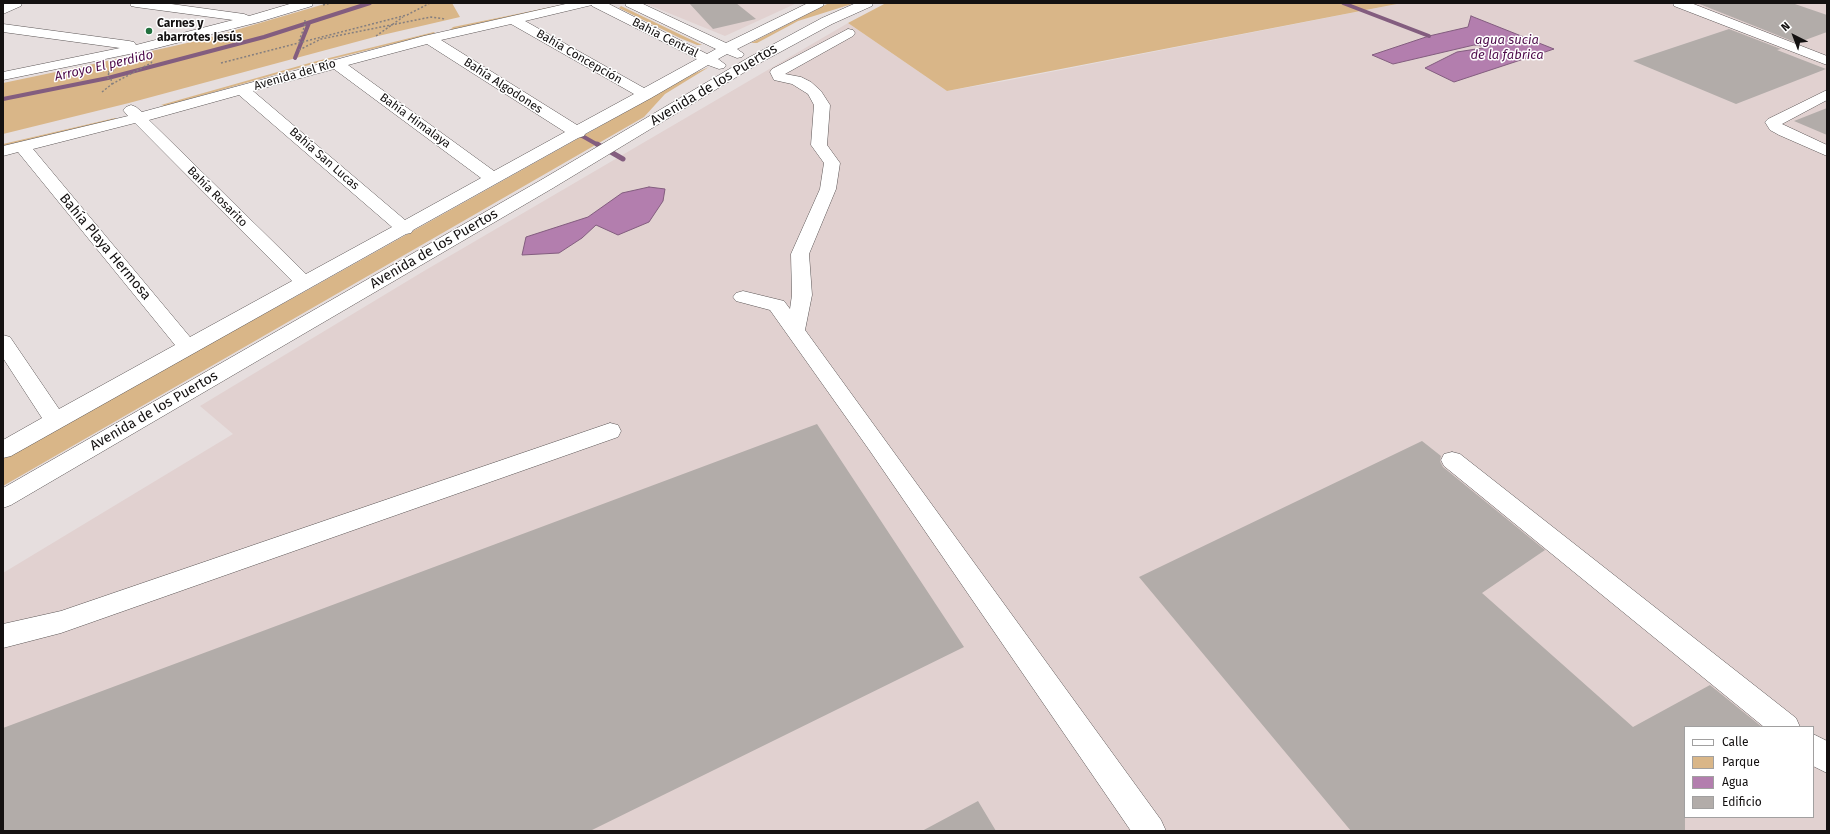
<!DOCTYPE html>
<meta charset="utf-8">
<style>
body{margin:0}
#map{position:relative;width:1830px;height:834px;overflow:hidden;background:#e6dede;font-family:"Fira Sans",sans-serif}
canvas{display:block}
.frame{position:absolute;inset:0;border:4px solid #141111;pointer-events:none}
.legend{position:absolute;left:1684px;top:726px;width:130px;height:92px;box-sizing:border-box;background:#fff;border:1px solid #a1a0a0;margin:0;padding:5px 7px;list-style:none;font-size:12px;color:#141111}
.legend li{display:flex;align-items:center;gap:8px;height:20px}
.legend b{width:20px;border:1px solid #a1a0a0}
.north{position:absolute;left:1774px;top:16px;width:40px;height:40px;-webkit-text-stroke:3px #fff;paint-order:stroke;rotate:318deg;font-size:11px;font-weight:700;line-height:16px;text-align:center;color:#141111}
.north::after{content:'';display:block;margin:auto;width:14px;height:18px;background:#141111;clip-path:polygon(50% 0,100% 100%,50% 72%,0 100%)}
</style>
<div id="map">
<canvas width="1830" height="834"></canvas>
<div class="frame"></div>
<ul class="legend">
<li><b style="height:5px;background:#fff"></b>Calle</li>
<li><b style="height:11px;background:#d9b688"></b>Parque</li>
<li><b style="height:11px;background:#b37eae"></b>Agua</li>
<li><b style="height:11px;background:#b2aca9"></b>Edificio</li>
</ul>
<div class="north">N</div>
</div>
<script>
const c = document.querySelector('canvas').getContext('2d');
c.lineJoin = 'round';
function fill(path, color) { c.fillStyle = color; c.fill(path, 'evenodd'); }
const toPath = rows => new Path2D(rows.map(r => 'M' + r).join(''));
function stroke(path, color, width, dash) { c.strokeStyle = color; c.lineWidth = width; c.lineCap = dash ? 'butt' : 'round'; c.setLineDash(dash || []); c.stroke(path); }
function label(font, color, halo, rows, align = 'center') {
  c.font = font + ' "Fira Sans",sans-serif'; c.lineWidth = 3; c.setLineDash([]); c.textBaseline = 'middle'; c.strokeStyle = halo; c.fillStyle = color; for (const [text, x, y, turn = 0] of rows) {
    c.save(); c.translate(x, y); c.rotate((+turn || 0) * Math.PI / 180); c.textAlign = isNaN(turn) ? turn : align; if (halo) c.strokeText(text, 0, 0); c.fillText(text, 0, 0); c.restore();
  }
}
const built = toPath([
 [644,3,797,3,725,36],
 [1402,3,1827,3,1827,831,3,831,3,573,233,434,200,406,424,271,848,23,947,91,1005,81],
 [1685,727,1813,727,1813,817,1685,817]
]);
const green = toPath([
 [328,3,452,3,460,17,378,36,129,103,3,134,3,83,89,65,205,39],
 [829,3,855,3,798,21,757,43,751,43],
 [886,3,1402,3,947,91,848,23],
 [566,4,544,9,450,30,453,27],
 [621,6,700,44,702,45,697,45,680,38,619,8],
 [434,32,435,33,433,34,316,63,165,106,161,105,313,62],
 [709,67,665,94,644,117,3,486,3,457,304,292,695,73],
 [115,118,116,119,109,121,3,146,3,144]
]);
const water = toPath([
 [1471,16,1554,49,1454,82,1425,68,1457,52,1489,47,1474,45,1393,64,1372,55,1429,36,1468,27,1471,16],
 [649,187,665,189,663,201,649,222,618,235,596,225,582,238,559,253,522,255,526,237,588,217,622,193,649,187]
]);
const streamFar1 = toPath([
 [1343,3,1429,36],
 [295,58,309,23],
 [3,99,108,78,264,37,370,3],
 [577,133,598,145]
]);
const stream = toPath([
 [597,144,623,159]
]);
const building = toPath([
 [689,3,736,3,756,19,713,29],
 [1697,3,1792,3,1827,15,1827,32,1797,43],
 [1729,29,1781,49,1777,50,1826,69,1736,104,1633,61],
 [1827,108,1827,135,1794,121],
 [817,424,964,647,590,831,3,831,3,728],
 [1422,441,1441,456,1440,461,1443,467,1545,550,1482,593,1633,727,1710,685,1762,727,1685,727,1685,831,1351,831,1139,577],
 [978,801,996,831,922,831]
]);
const path = toPath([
 [323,5,331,3],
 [376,36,403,17],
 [299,41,305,25,305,20],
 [299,50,321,39,431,17,445,19],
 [221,63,407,15,430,3],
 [108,72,116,70],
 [112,84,151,63,153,60],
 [102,92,112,84,111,79,108,78,109,71]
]);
const minor = toPath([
 [6,3,22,3,21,6,3,14,3,5,6,3],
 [130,3,164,3,244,14,249,16,293,3,313,3,312,6,259,22,149,50,3,80,3,72,120,48,3,32,3,24,129,41,134,42,136,45,233,20,136,7,131,6,130,3],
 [570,3,607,3,707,54,716,49,626,6,625,3,641,3,726,43,808,3,824,3,823,6,737,49,744,54,742,57,737,58,727,54,718,59,726,65,724,68,719,69,708,65,651,98,585,134,584,136,578,138,413,230,411,233,406,234,11,456,3,458,3,440,42,418,3,358,3,335,10,337,59,409,175,345,18,152,3,156,3,146,128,116,123,110,126,107,131,105,136,107,142,112,424,36,570,3],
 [592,5,592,6,697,59,644,88,525,21,592,5],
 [511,24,634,94,577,125,441,40,511,24],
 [427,44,565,132,494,171,348,65,427,44],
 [334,69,481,178,405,220,253,91,334,69],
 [239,95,392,227,306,274,149,120,239,95],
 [135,123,292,281,190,337,33,149,135,123],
 [856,3,873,3,872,6,832,24,758,64,553,188,11,505,3,508,3,488,541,180,748,58,822,18,856,3],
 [1673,3,1691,3,1827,56,1827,65,1674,6,1673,3],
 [848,29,853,30,855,33,853,36,785,74,801,77,811,82,821,91,830,105,827,145,840,163,836,189,809,254,812,295,805,330,1161,820,1166,831,1131,831,870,451,770,310,736,301,733,297,736,293,743,291,784,301,790,309,792,295,791,254,820,189,824,163,811,145,814,105,808,94,792,84,774,80,770,72,772,69,848,29],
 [1827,90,1827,100,1782,124,1827,145,1827,156,1779,135,1770,130,1765,122,1768,119,1827,90],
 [610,423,618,425,621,431,618,437,61,633,3,648,3,624,61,611,610,423],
 [1452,452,1460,454,1796,718,1800,727,1764,727,1444,466,1441,460,1444,454,1452,452],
 [1813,734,1827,741,1827,773,1813,766,1813,734]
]);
const markers = [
 [149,31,4,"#23703f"]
];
const farPoinames = [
 ["Carnes y",157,24],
 ["abarrotes Jesús",157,38]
];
const farStreetnames = [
 ["Bahía Central",665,38,27],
 ["Bahía Concepción",579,57,30],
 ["Avenida del Río",295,75,-16],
 ["Bahía Algodones",503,86,33],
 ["Bahía Himalaya",415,121,36],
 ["Bahía San Lucas",324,159,41],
 ["Bahía Rosarito",217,197,45]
];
const farWaternames = [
 ["agua sucia",1507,40],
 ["de la fabrica",1507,55],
 ["Arroyo El perdido",104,66,-13]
];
const streetNames = [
 ["Avenida de los Puertos",714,85,-31],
 ["Bahía Playa Hermosa",105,247,50],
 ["Avenida de los Puertos",434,249,-30],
 ["Avenida de los Puertos",154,411,-30]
];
fill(built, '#e1d1d0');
fill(green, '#d9b688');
fill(water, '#b37eae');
stroke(water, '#835d7f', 1);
stroke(streamFar1, '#835d7f', 4);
stroke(stream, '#835d7f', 5);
fill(building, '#b2aca9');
stroke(minor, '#5d5757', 1);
stroke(path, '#857f7f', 1.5, [2, 2]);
fill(minor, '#fff');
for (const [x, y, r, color] of markers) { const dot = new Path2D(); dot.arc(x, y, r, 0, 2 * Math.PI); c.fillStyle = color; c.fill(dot); stroke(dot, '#fff', 1.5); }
label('bold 12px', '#141111', '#fff', farPoinames, 'left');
label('12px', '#141111', '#fff', farStreetnames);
label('italic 13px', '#4e0c4b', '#fff', farWaternames);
label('14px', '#141111', '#fff', streetNames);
</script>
